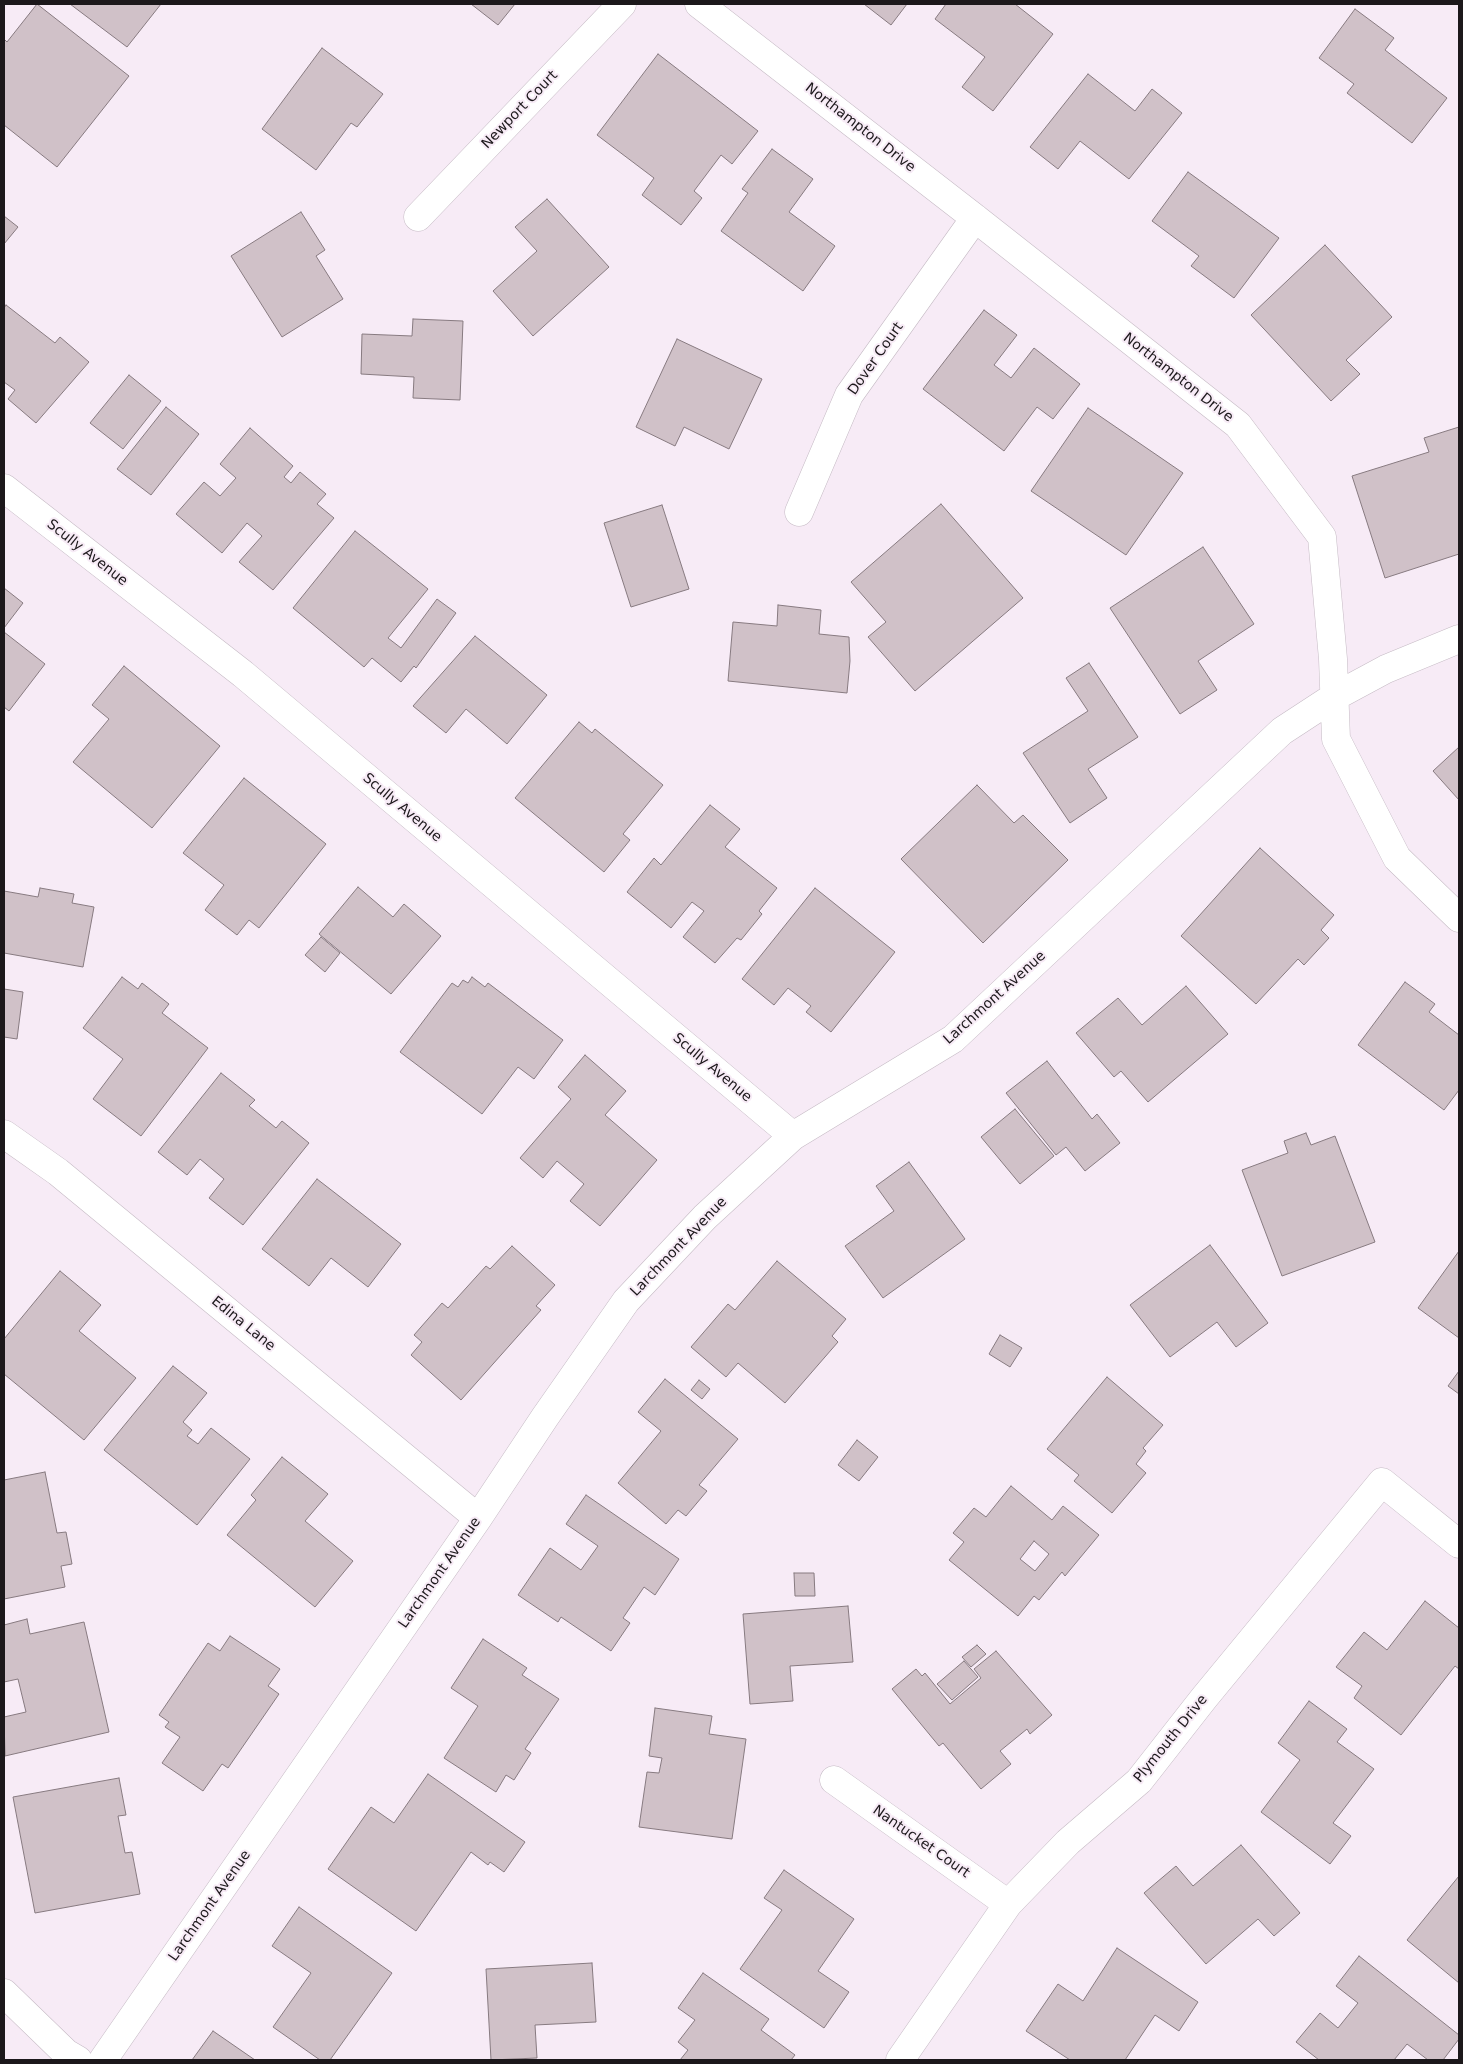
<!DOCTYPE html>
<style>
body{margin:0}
#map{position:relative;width:1463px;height:2064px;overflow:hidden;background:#f7ebf6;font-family:"DejaVu Sans",sans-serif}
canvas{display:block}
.frame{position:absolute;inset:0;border:5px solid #1c181b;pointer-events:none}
</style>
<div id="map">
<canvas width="1463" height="2064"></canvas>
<div class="frame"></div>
</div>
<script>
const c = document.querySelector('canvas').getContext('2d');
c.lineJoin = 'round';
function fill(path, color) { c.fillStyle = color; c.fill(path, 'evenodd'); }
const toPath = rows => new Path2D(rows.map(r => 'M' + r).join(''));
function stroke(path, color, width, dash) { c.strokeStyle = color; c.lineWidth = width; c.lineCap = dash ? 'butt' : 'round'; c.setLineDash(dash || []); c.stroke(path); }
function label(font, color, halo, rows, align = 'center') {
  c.font = font + ' "DejaVu Sans",sans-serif'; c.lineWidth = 4; c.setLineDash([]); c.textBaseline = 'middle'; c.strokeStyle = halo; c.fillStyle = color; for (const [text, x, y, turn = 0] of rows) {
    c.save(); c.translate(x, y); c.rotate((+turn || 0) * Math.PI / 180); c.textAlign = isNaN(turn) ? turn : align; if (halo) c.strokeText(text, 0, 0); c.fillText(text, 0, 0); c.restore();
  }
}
const building = toPath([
 [37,4,129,76,57,167,4,125,4,39,7,42,37,4],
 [70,4,161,4,127,47,70,4],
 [471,4,515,4,498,25,471,4],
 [864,4,907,4,891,25,864,4],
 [946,4,1015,4,1053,34,993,111,962,87,985,57,935,19,946,4],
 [1355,9,1394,38,1385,50,1447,98,1412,143,1347,93,1354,84,1319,58,1355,9],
 [322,48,383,94,357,127,351,123,316,170,262,129,322,48],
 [658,54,758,131,732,164,721,155,694,191,702,198,681,225,642,195,654,178,597,135,658,54],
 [1088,74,1135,111,1152,89,1182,113,1129,179,1080,141,1058,169,1030,147,1088,74],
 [772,149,813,179,789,212,835,246,803,291,721,231,748,193,742,189,772,149],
 [1188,172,1279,238,1234,298,1191,266,1199,256,1152,221,1188,172],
 [547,199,609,267,533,336,493,291,537,251,515,227,547,199],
 [301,212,325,250,316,256,343,299,282,337,231,256,301,212],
 [4,216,18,227,4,244,4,216],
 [1325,245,1392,317,1346,360,1360,374,1331,401,1251,315,1325,245],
 [6,305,55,343,60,337,89,362,36,423,8,399,15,390,4,382,4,308,6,305],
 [984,310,1017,335,994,365,1011,378,1034,348,1080,384,1053,419,1037,407,1004,451,923,389,984,310],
 [413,319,463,321,460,400,413,398,414,377,361,374,362,334,412,336,413,319],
 [677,339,762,379,729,449,684,427,675,446,636,427,677,339],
 [129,375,161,401,123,449,90,423,129,375],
 [166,407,199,434,151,495,117,469,166,407],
 [1088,408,1183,473,1126,555,1031,491,1088,408],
 [1459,427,1459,554,1385,578,1352,476,1429,452,1424,438,1459,427],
 [250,428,293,466,284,477,291,483,300,472,326,494,317,504,334,518,273,590,239,562,262,536,247,523,222,553,176,514,204,482,220,496,236,478,220,464,250,428],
 [941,504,1023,598,915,691,868,637,886,622,851,582,941,504],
 [662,505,689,589,631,607,604,523,662,505],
 [355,531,428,589,388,638,401,648,437,599,456,613,416,668,414,666,401,682,372,658,364,667,293,608,355,531],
 [1203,547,1254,624,1198,661,1217,690,1180,714,1110,608,1203,547],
 [4,588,23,603,4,628,4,588],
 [778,605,821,610,819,634,849,637,850,661,847,693,728,681,733,622,777,626,778,605],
 [4,632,45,664,9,711,4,707,4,632],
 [475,636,547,695,507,744,466,709,446,733,413,706,475,636],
 [1089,663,1138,737,1088,769,1107,798,1070,823,1023,753,1088,711,1066,678,1089,663],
 [124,666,220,746,152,828,73,762,109,719,92,705,124,666],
 [579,722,592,733,595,729,663,785,623,834,630,840,604,872,515,798,579,722],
 [1459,747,1459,800,1433,771,1459,747],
 [244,778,326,844,259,928,249,920,237,935,205,910,224,885,183,853,244,778],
 [977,785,1014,823,1023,815,1068,860,983,943,901,859,977,785],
 [710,805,740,829,725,847,777,888,759,911,762,914,741,940,737,938,715,963,683,937,704,911,692,902,671,928,627,892,654,858,661,865,710,805],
 [1260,848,1334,915,1321,930,1329,938,1304,965,1298,959,1256,1004,1181,936,1260,848],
 [358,887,393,917,404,904,441,936,391,994,319,934,358,887],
 [40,888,74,894,72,903,94,907,83,967,4,953,4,891,38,897,40,888],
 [815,888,895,952,831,1032,806,1012,811,1006,788,988,774,1005,742,979,815,888],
 [321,937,340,953,325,972,305,955,321,937],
 [122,977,138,989,142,983,169,1004,162,1013,208,1048,141,1136,93,1099,123,1059,83,1028,122,977],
 [472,977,485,987,488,983,563,1040,534,1079,518,1067,482,1114,400,1052,452,983,458,987,463,980,468,983,472,977],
 [1405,982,1435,1004,1429,1012,1459,1035,1459,1090,1444,1110,1358,1045,1405,982],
 [1186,986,1228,1034,1148,1102,1121,1071,1114,1077,1076,1033,1118,998,1142,1025,1186,986],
 [4,989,23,992,17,1039,4,1037,4,989],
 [585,1055,626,1091,605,1115,657,1160,600,1226,570,1201,584,1184,557,1161,543,1178,520,1158,571,1099,558,1087,585,1055],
 [1047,1061,1092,1119,1097,1114,1120,1143,1085,1171,1066,1147,1056,1155,1006,1093,1047,1061],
 [221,1073,255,1100,249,1106,276,1128,282,1121,309,1143,243,1225,209,1198,224,1179,200,1159,187,1175,158,1152,221,1073],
 [1015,1109,1054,1156,1020,1184,981,1137,1015,1109],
 [1306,1133,1311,1145,1335,1136,1375,1242,1282,1276,1242,1170,1288,1153,1284,1141,1306,1133],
 [909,1162,965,1239,883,1298,845,1246,894,1211,876,1186,909,1162],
 [317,1179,401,1244,368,1287,331,1258,309,1286,262,1249,317,1179],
 [1210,1245,1268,1323,1236,1347,1217,1322,1170,1357,1130,1305,1210,1245],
 [512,1246,555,1285,536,1306,541,1310,461,1400,411,1355,422,1342,414,1335,442,1303,448,1308,486,1266,490,1269,512,1246],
 [1459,1251,1459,1338,1418,1308,1459,1251],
 [777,1261,846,1319,832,1336,838,1342,785,1403,738,1363,726,1377,691,1347,728,1304,735,1310,777,1261],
 [60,1271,101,1305,79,1331,136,1378,84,1440,4,1374,4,1339,60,1271],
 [1000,1335,1022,1348,1010,1367,989,1354,1000,1335],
 [173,1366,207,1393,183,1422,192,1430,187,1436,198,1444,211,1428,250,1459,197,1525,104,1450,173,1366],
 [1459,1371,1459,1394,1448,1386,1459,1371],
 [1107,1377,1163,1425,1143,1448,1146,1451,1136,1464,1146,1473,1112,1513,1074,1481,1079,1475,1047,1449,1107,1377],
 [665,1379,738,1439,699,1485,707,1491,686,1516,678,1510,666,1524,618,1483,661,1431,638,1412,665,1379],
 [699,1380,710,1389,702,1399,691,1390,699,1380],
 [857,1440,878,1457,859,1481,838,1465,857,1440],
 [282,1457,328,1494,305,1521,353,1561,315,1607,227,1535,256,1500,251,1495,282,1457],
 [45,1472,57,1533,66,1532,72,1564,61,1566,65,1587,4,1599,4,1480,45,1472],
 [1011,1486,1052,1520,1063,1506,1099,1535,1065,1576,1062,1572,1039,1600,1034,1596,1018,1616,949,1560,964,1542,953,1533,974,1508,986,1517,1011,1486],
 [1034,1541,1049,1554,1035,1571,1020,1559,1034,1541],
 [586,1495,679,1559,655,1595,644,1587,623,1618,630,1623,611,1651,561,1617,558,1622,518,1595,550,1548,581,1570,598,1546,566,1524,586,1495],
 [794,1573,814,1573,815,1596,795,1596,794,1573],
 [1425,1601,1459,1628,1459,1669,1455,1666,1401,1735,1354,1698,1362,1686,1336,1667,1364,1632,1387,1650,1425,1601],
 [848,1606,853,1662,790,1666,793,1701,750,1704,743,1614,848,1606],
 [27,1619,30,1634,84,1622,109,1732,5,1756,4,1717,26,1712,18,1679,4,1682,4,1625,27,1619],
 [230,1636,280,1669,268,1686,279,1694,228,1768,222,1764,203,1791,162,1763,180,1737,165,1727,169,1722,159,1715,208,1643,220,1651,230,1636],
 [483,1639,527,1668,522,1675,559,1699,525,1749,531,1753,514,1780,506,1775,496,1792,444,1758,478,1706,451,1688,483,1639],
 [977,1645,986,1654,971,1667,962,1657,977,1645],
 [996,1651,1052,1715,1030,1734,1027,1729,1000,1751,1011,1764,981,1789,943,1743,939,1746,892,1689,916,1669,922,1676,925,1673,950,1704,981,1678,974,1669,996,1651],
 [964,1661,978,1677,952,1700,937,1684,964,1661],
 [1309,1701,1347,1729,1337,1742,1374,1769,1333,1823,1351,1836,1330,1864,1261,1812,1300,1760,1278,1743,1309,1701],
 [655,1708,712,1716,709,1734,746,1739,732,1839,639,1827,647,1772,659,1773,662,1758,649,1756,655,1708],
 [428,1774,525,1842,504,1872,490,1862,488,1865,471,1852,416,1931,328,1869,371,1807,394,1823,428,1774],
 [119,1778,126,1815,118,1816,125,1853,132,1852,140,1894,35,1913,13,1797,119,1778],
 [1241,1845,1300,1913,1274,1936,1258,1919,1206,1964,1144,1893,1176,1866,1193,1886,1241,1845],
 [784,1870,854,1919,818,1971,849,1992,824,2028,740,1969,782,1910,764,1898,784,1870],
 [1459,1876,1459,1983,1407,1940,1459,1876],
 [299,1907,392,1973,330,2060,320,2060,273,2027,311,1973,272,1946,299,1907],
 [1117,1948,1198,2002,1179,2031,1155,2015,1125,2060,1070,2060,1026,2031,1058,1984,1083,2001,1117,1948],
 [1359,1956,1459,2035,1459,2039,1443,2060,1428,2060,1407,2044,1394,2060,1319,2060,1296,2042,1320,2013,1338,2028,1358,2003,1336,1986,1359,1956],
 [592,1963,596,2022,535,2025,537,2058,491,2060,486,1969,592,1963],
 [703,1973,769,2019,761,2030,795,2055,791,2060,680,2060,688,2050,678,2042,695,2020,678,2008,703,1973],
 [213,2031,255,2060,192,2060,213,2031]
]);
const minor = toPath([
 [699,4,975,218,1238,425,1322,537,1333,659,1336,739,1397,858,1459,918],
 [418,217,622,4],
 [4,488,243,674,793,1136],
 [799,512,849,395,975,218],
 [4,1134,58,1172,478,1518],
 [834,1780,1008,1904],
 [4,1993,66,2053,78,2060],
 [103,2060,478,1518,545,1417,626,1301,705,1217,793,1136,953,1039,1282,731,1334,697,1386,669,1459,639],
 [900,2060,1008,1904,1068,1842,1139,1781,1204,1698,1382,1482,1459,1544]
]);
const streetNames = [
 ["Newport Court",520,110,-46],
 ["Northampton Drive",860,128,38],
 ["Dover Court",876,359,-55],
 ["Northampton Drive",1178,378,38],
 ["Scully Avenue",87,553,38],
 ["Scully Avenue",402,808,40],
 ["Larchmont Avenue",995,998,-42],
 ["Scully Avenue",712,1068,40],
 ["Larchmont Avenue",679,1247,-46],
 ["Edina Lane",243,1324,39],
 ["Larchmont Avenue",440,1573,-55],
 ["Plymouth Drive",1171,1739,-51],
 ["Nantucket Court",921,1842,35],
 ["Larchmont Avenue",210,1906,-55]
];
fill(building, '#d0c1c8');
stroke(building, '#877a80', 1);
stroke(minor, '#c5bac4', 29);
stroke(minor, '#fff', 28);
label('14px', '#1c181b', '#f7ebf6', streetNames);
</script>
